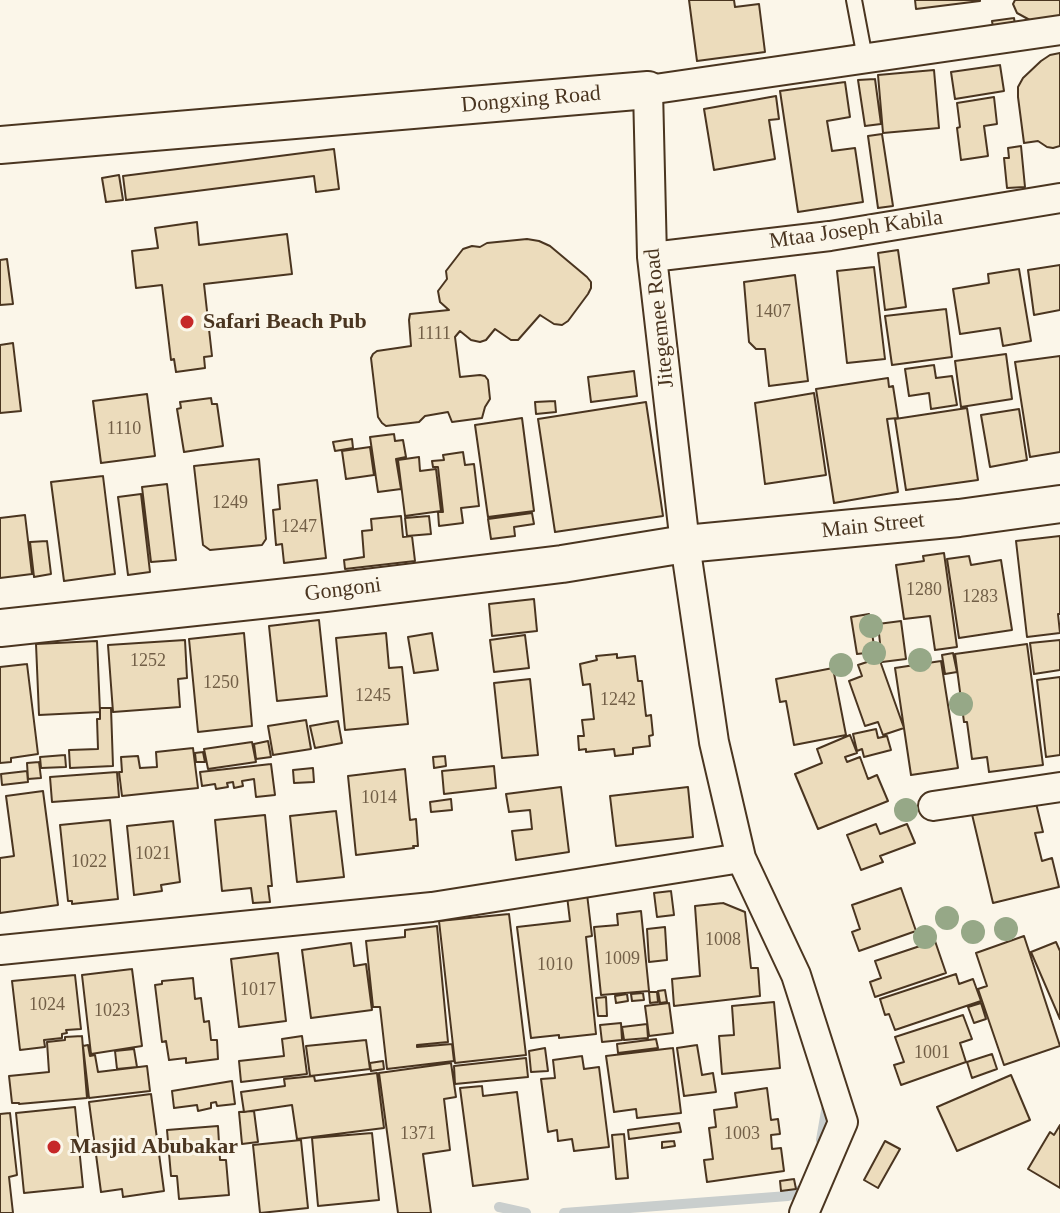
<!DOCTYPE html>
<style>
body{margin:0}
canvas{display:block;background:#fbf6e9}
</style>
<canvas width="1060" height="1213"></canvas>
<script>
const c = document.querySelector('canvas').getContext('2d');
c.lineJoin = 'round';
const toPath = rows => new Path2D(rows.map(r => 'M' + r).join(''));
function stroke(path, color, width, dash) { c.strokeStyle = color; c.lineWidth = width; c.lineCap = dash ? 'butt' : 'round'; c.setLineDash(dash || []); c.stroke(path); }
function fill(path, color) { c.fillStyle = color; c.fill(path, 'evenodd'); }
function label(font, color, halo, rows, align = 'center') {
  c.font = font + ' Georgia,serif'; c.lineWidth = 6; c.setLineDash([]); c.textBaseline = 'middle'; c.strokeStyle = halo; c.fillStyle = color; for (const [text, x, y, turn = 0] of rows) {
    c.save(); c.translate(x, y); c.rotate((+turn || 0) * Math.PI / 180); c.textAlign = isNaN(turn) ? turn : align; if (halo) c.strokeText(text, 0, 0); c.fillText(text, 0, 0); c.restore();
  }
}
const stream = toPath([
 [821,1140,827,1105],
 [499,1207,526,1213],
 [564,1213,788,1196,805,1188,807,1182]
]);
const building = toPath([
 [689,0,734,0,735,7,759,4,765,52,697,61,689,0],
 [915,0,980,0,980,1,916,9,915,0],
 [1015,0,1060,0,1060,22,1039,25,1017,13,1013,4,1015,0],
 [1014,18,1016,31,994,33,992,21,1014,18],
 [1060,53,1060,146,1053,148,1047,147,1038,141,1024,143,1018,97,1018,87,1023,78,1041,61,1050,55,1060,53],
 [1000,65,1004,91,955,99,951,72,1000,65],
 [934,70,939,128,883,133,878,75,934,70],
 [875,79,881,124,865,126,858,80,875,79],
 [845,82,850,117,827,121,832,151,855,148,863,202,798,212,780,91,845,82],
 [776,96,779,119,769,120,775,159,714,170,704,109,776,96],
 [994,97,997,124,984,126,988,156,961,160,957,128,960,127,957,103,994,97],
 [882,134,893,206,878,208,868,136,882,134],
 [1021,146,1025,187,1007,188,1004,158,1009,158,1008,148,1021,146],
 [334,149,339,189,316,192,314,176,126,200,123,176,334,149],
 [119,175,123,200,106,202,102,178,119,175],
 [197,222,199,245,287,234,292,274,204,284,212,356,204,357,205,368,176,372,174,359,171,360,162,285,136,288,132,251,158,248,155,228,197,222],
 [527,239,539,241,550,246,587,277,591,282,591,288,588,294,568,321,562,325,554,324,540,315,518,340,511,340,495,329,486,340,480,342,471,340,460,331,455,337,460,377,480,375,485,376,488,380,490,399,485,407,482,418,452,422,448,412,425,416,419,422,386,426,382,423,378,417,371,358,373,354,377,351,411,346,409,320,410,314,449,310,440,302,438,291,447,279,446,271,463,249,472,246,480,247,487,243,527,239],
 [898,250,906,307,885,310,878,253,898,250],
 [7,259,13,304,0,305,0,260,7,259],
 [1060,265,1060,310,1034,315,1028,270,1060,265],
 [874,267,885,359,847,363,837,271,874,267],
 [1019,269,1031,341,1003,346,1000,328,960,334,953,289,989,283,988,274,1019,269],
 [795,275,808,381,769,386,765,349,756,349,749,342,744,282,795,275],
 [946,309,952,357,892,365,885,316,946,309],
 [13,343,21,411,0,413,0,345,13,343],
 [1006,354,1012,399,961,407,955,361,1006,354],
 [1060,356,1060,452,1030,457,1015,362,1060,356],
 [934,365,936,378,952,376,957,405,931,409,929,393,909,396,905,369,934,365],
 [634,371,637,396,591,402,588,377,634,371],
 [888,378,889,387,893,386,898,418,887,419,898,492,834,503,816,389,888,378],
 [814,393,826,475,765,484,755,403,814,393],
 [147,394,155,456,101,463,93,401,147,394],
 [211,398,212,404,217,404,223,446,184,452,177,409,181,408,180,402,211,398],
 [555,401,556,412,536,414,535,402,555,401],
 [646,402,663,516,555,532,538,419,646,402],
 [967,408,978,480,906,490,895,419,967,408],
 [1019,409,1027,460,990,467,981,415,1019,409],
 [522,418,534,511,488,517,475,425,522,418],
 [394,434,395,441,403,440,406,457,396,459,401,489,378,492,370,437,394,434],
 [352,439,353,448,335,451,333,442,352,439],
 [370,447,374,475,346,479,342,451,370,447],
 [463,452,465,465,474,464,479,506,461,508,463,523,439,526,438,512,443,512,438,467,433,467,432,461,444,460,443,455,463,452],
 [419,457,420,471,436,469,441,511,405,516,398,460,419,457],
 [259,459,266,539,262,545,210,550,203,545,194,466,259,459],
 [103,476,115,574,64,581,51,482,103,476],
 [317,480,326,558,284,563,282,544,276,545,273,510,280,509,278,485,317,480],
 [167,484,176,560,151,562,142,487,167,484],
 [141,494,150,572,128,575,118,497,141,494],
 [532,513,534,524,514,527,515,536,491,539,488,519,532,513],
 [25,515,32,574,0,578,0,518,25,515],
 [401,516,403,537,412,536,415,561,345,569,344,560,364,557,362,531,372,530,371,519,401,516],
 [429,516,431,534,407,536,405,518,429,516],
 [1060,536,1060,614,1058,614,1060,633,1027,637,1016,541,1060,536],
 [47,541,51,574,34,577,30,542,47,541],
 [944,553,957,647,935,650,930,616,904,619,896,565,924,561,923,556,944,553],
 [969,556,971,565,1001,560,1012,630,959,638,947,559,969,556],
 [534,599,537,631,492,636,489,604,534,599],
 [869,614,875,652,857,654,851,617,869,614],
 [319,620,327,696,277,701,269,626,319,620],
 [901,621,906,659,882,662,878,624,901,621],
 [244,633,252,726,198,732,189,639,244,633],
 [386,633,389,668,402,667,408,724,345,730,336,638,386,633],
 [432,633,438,670,414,673,408,637,432,633],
 [525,635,529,668,494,672,490,640,525,635],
 [185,640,187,678,178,679,180,707,113,712,108,645,185,640],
 [1060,640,1060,670,1034,674,1030,643,1060,640],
 [97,641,100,712,39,715,36,644,97,641],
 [1027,644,1043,765,989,772,987,757,972,759,967,722,964,722,955,654,1027,644],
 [953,653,957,672,945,674,942,655,953,653],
 [617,654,617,658,635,656,638,681,642,681,646,716,651,715,653,735,649,736,650,746,633,748,633,754,615,756,614,749,586,752,586,749,579,750,578,736,584,736,582,720,594,719,590,684,583,685,580,664,597,660,596,656,617,654],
 [879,658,904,728,883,735,878,722,865,726,849,681,862,676,858,665,879,658],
 [941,661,958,768,911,775,895,668,941,661],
 [27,664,38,754,11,758,11,762,0,763,0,667,27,664],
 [833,668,846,735,794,745,786,701,780,702,776,679,833,668],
 [1060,677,1060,755,1046,757,1037,680,1060,677],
 [530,679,538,755,502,758,494,683,530,679],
 [100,708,111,708,113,766,70,768,69,750,98,749,97,719,100,719,100,708],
 [306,720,311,749,273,755,268,726,306,720],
 [338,721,342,743,315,748,310,726,338,721],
 [876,729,878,738,887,736,891,750,864,757,862,749,857,751,853,734,876,729],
 [850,735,857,753,845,757,847,762,860,757,868,779,877,775,888,801,818,829,795,774,822,763,817,749,850,735],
 [268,741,271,757,256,759,254,744,268,741],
 [252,742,256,762,208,769,204,749,252,742],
 [193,748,198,788,122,796,119,772,122,772,121,757,138,756,140,768,157,767,156,752,193,748],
 [203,752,205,762,196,762,195,753,203,752],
 [65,755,66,767,41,768,40,757,65,755],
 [445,756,446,766,434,768,433,757,445,756],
 [39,762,41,778,28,779,27,763,39,762],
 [271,764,275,795,256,797,254,779,242,781,243,786,234,788,233,782,227,783,228,787,216,789,215,784,202,786,200,772,271,764],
 [494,766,496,788,444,794,442,771,494,766],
 [313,768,314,782,294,783,293,770,313,768],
 [405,769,410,820,416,819,418,846,413,846,414,848,356,855,348,776,405,769],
 [27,771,28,782,2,785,1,774,27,771],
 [117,772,119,797,52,802,50,777,117,772],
 [561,787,569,852,516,860,512,831,532,829,530,810,509,812,506,794,561,787],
 [688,787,693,837,616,846,610,796,688,787],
 [43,791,58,905,0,913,0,858,14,856,6,796,43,791],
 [1034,795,1043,832,1035,833,1042,861,1052,858,1059,887,993,903,971,810,1034,795],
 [451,799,452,810,431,812,430,802,451,799],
 [336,811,344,877,297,882,290,816,336,811],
 [265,815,272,886,268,886,270,902,253,903,251,888,222,891,215,820,265,815],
 [110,820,118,899,72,904,72,901,68,901,60,825,110,820],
 [173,821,180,882,161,885,162,891,134,895,127,826,173,821],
 [876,824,880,834,907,824,915,843,880,856,883,862,861,870,847,835,876,824],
 [901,888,916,931,859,951,852,932,860,929,852,905,901,888],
 [671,891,674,915,657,917,654,893,671,891],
 [587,894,592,936,586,937,596,1034,559,1038,559,1035,531,1038,517,927,570,921,567,896,587,894],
 [723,903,745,912,751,968,758,968,760,996,674,1006,672,979,700,976,695,906,723,903],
 [641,911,649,991,601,995,594,927,618,925,617,914,641,911],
 [509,914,526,1055,455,1063,439,921,509,914],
 [437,926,448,1042,417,1045,417,1047,452,1044,454,1061,387,1069,380,1007,373,1007,366,941,405,937,405,930,437,926],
 [665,927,667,960,649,962,647,929,665,927],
 [1024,936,1060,1046,1004,1065,978,989,987,986,976,953,1024,936],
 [935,941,946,973,875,997,870,982,881,978,875,961,935,941],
 [1056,942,1060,951,1060,1019,1031,952,1056,942],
 [351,943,354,966,366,964,372,1010,311,1018,302,950,351,943],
 [278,953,286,1021,239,1027,231,959,278,953],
 [132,969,142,1046,91,1054,82,975,132,969],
 [956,974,959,984,973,979,981,1001,895,1030,889,1014,885,1015,880,999,956,974],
 [75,975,81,1029,66,1030,67,1033,62,1034,62,1038,44,1040,45,1047,20,1050,12,981,75,975],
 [193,978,195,999,201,998,204,1022,209,1021,211,1040,217,1040,218,1059,186,1063,186,1058,169,1060,166,1041,162,1042,155,985,162,984,162,981,193,978],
 [665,990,667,1002,660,1003,658,991,665,990],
 [649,992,657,992,658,1002,650,1003,649,992],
 [643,993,644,1000,632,1001,631,994,643,993],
 [627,994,628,1001,616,1003,615,996,627,994],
 [606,997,607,1016,598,1016,596,998,606,997],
 [774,1002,780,1068,722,1074,719,1036,734,1035,732,1006,774,1002],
 [669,1003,673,1033,649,1036,645,1006,669,1003],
 [981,1003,986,1019,974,1023,968,1007,981,1003],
 [963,1015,972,1039,960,1043,966,1062,901,1085,894,1065,904,1062,895,1037,963,1015],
 [621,1023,622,1040,602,1042,600,1025,621,1023],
 [647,1024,648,1038,624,1040,622,1027,647,1024],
 [82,1036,87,1098,19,1104,19,1103,12,1103,9,1076,49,1072,47,1042,65,1040,65,1037,82,1036],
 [302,1036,307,1074,241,1082,239,1061,284,1056,282,1039,302,1036],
 [656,1039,658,1048,618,1053,617,1044,656,1039],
 [366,1040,370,1069,310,1076,306,1046,366,1040],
 [88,1045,90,1056,95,1055,98,1072,147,1066,150,1091,89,1098,83,1046,88,1045],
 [697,1045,702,1075,713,1073,716,1092,684,1096,677,1048,697,1045],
 [545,1048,548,1071,531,1072,529,1051,545,1048],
 [673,1048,681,1113,637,1118,636,1109,614,1112,606,1056,673,1048],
 [134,1049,137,1067,117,1069,115,1051,134,1049],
 [992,1054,997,1069,972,1078,967,1062,992,1054],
 [582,1056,584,1069,599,1067,609,1147,574,1151,572,1139,558,1141,557,1130,548,1132,541,1079,555,1078,553,1060,582,1056],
 [526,1058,528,1077,455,1084,454,1066,526,1058],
 [383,1061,384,1069,371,1071,370,1063,383,1061],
 [451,1063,456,1097,444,1099,450,1150,423,1154,431,1213,398,1213,379,1073,451,1063],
 [377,1073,384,1128,297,1139,292,1105,244,1112,241,1092,285,1086,284,1079,314,1076,315,1081,377,1073],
 [1011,1075,1030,1120,957,1151,937,1107,1011,1075],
 [232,1081,235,1104,217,1106,216,1102,211,1103,211,1108,198,1111,197,1105,174,1108,172,1091,232,1081],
 [482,1086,483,1096,517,1092,528,1179,473,1186,460,1088,482,1086],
 [767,1088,771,1120,778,1119,780,1134,771,1135,772,1149,781,1148,784,1171,707,1182,704,1160,713,1159,709,1128,716,1127,714,1110,737,1107,735,1093,767,1088],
 [151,1094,164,1191,123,1197,122,1189,101,1192,89,1102,151,1094],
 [75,1107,83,1187,24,1193,16,1113,75,1107],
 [254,1111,258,1142,242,1144,239,1112,254,1111],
 [10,1113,17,1175,9,1177,13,1213,0,1213,0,1114,10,1113],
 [679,1123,681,1132,629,1139,628,1130,679,1123],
 [1060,1125,1060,1188,1028,1169,1050,1132,1054,1135,1060,1125],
 [218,1126,220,1160,226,1160,229,1195,179,1199,177,1176,171,1176,167,1130,218,1126],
 [372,1133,379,1200,318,1206,312,1138,372,1133],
 [624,1134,628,1178,616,1179,612,1135,624,1134],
 [301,1140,308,1208,260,1213,253,1145,301,1140],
 [674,1141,675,1146,662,1148,662,1142,674,1141],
 [885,1141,900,1149,878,1188,864,1180,885,1141],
 [794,1179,796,1189,781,1191,780,1181,794,1179]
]);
const service = toPath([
 [854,0,865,58]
]);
const minor = toPath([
 [652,257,830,236,1060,198],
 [933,806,1060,787],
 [0,950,432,907,741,858],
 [804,1213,843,1122,796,975,741,858,714,742,685,544,652,257,648,90,1060,30]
]);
const tertiary = toPath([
 [0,145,648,90],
 [0,628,325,593,562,564,685,544,959,518,1060,504]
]);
const trees = [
 [871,626],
 [874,653],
 [920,660],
 [841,665],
 [961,704],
 [906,810],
 [947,918],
 [1006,929],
 [973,932],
 [925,937]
];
const markers = [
 [187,322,8,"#c62828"],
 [54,1147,8,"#c62828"]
];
const numberNames = [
 ["1407",773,312],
 ["1111",434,334],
 ["1110",124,429],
 ["1249",230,503],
 ["1247",299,527],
 ["1280",924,590],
 ["1283",980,597],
 ["1252",148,661],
 ["1250",221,683],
 ["1245",373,696],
 ["1242",618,700],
 ["1014",379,798],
 ["1021",153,854],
 ["1022",89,862],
 ["1008",723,940],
 ["1009",622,959],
 ["1010",555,965],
 ["1017",258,990],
 ["1024",47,1005],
 ["1023",112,1011],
 ["1001",932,1053],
 ["1371",418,1134],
 ["1003",742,1134]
];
const streetNames = [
 ["Dongxing Road",531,100,-5],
 ["Mtaa Joseph Kabila",856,230,-8],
 ["Jitegemee Road",660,318,-96],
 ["Main Street",873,526,-6],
 ["Gongoni",343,590,-7]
];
const poiNames = [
 ["Safari Beach Pub",203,322],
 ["Masjid Abubakar",70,1147]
];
stroke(stream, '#c9cecd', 10);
fill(building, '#ecdcbc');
stroke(building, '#4a3520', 2);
stroke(service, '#4a3520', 18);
stroke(minor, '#4a3520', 32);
stroke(tertiary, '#4a3520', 40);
stroke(service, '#fbf6e9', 14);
stroke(minor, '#fbf6e9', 28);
stroke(tertiary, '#fbf6e9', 36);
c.fillStyle = '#96a887';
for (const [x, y] of trees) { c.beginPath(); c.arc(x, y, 12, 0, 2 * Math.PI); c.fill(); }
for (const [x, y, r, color] of markers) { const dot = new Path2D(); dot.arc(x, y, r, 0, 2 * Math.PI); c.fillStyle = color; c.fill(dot); stroke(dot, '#fbf6e9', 3); }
label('18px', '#725f47', null, numberNames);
label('22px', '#4a3520', '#fbf6e9', streetNames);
label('bold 22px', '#4a3520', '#fbf6e9', poiNames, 'left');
</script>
